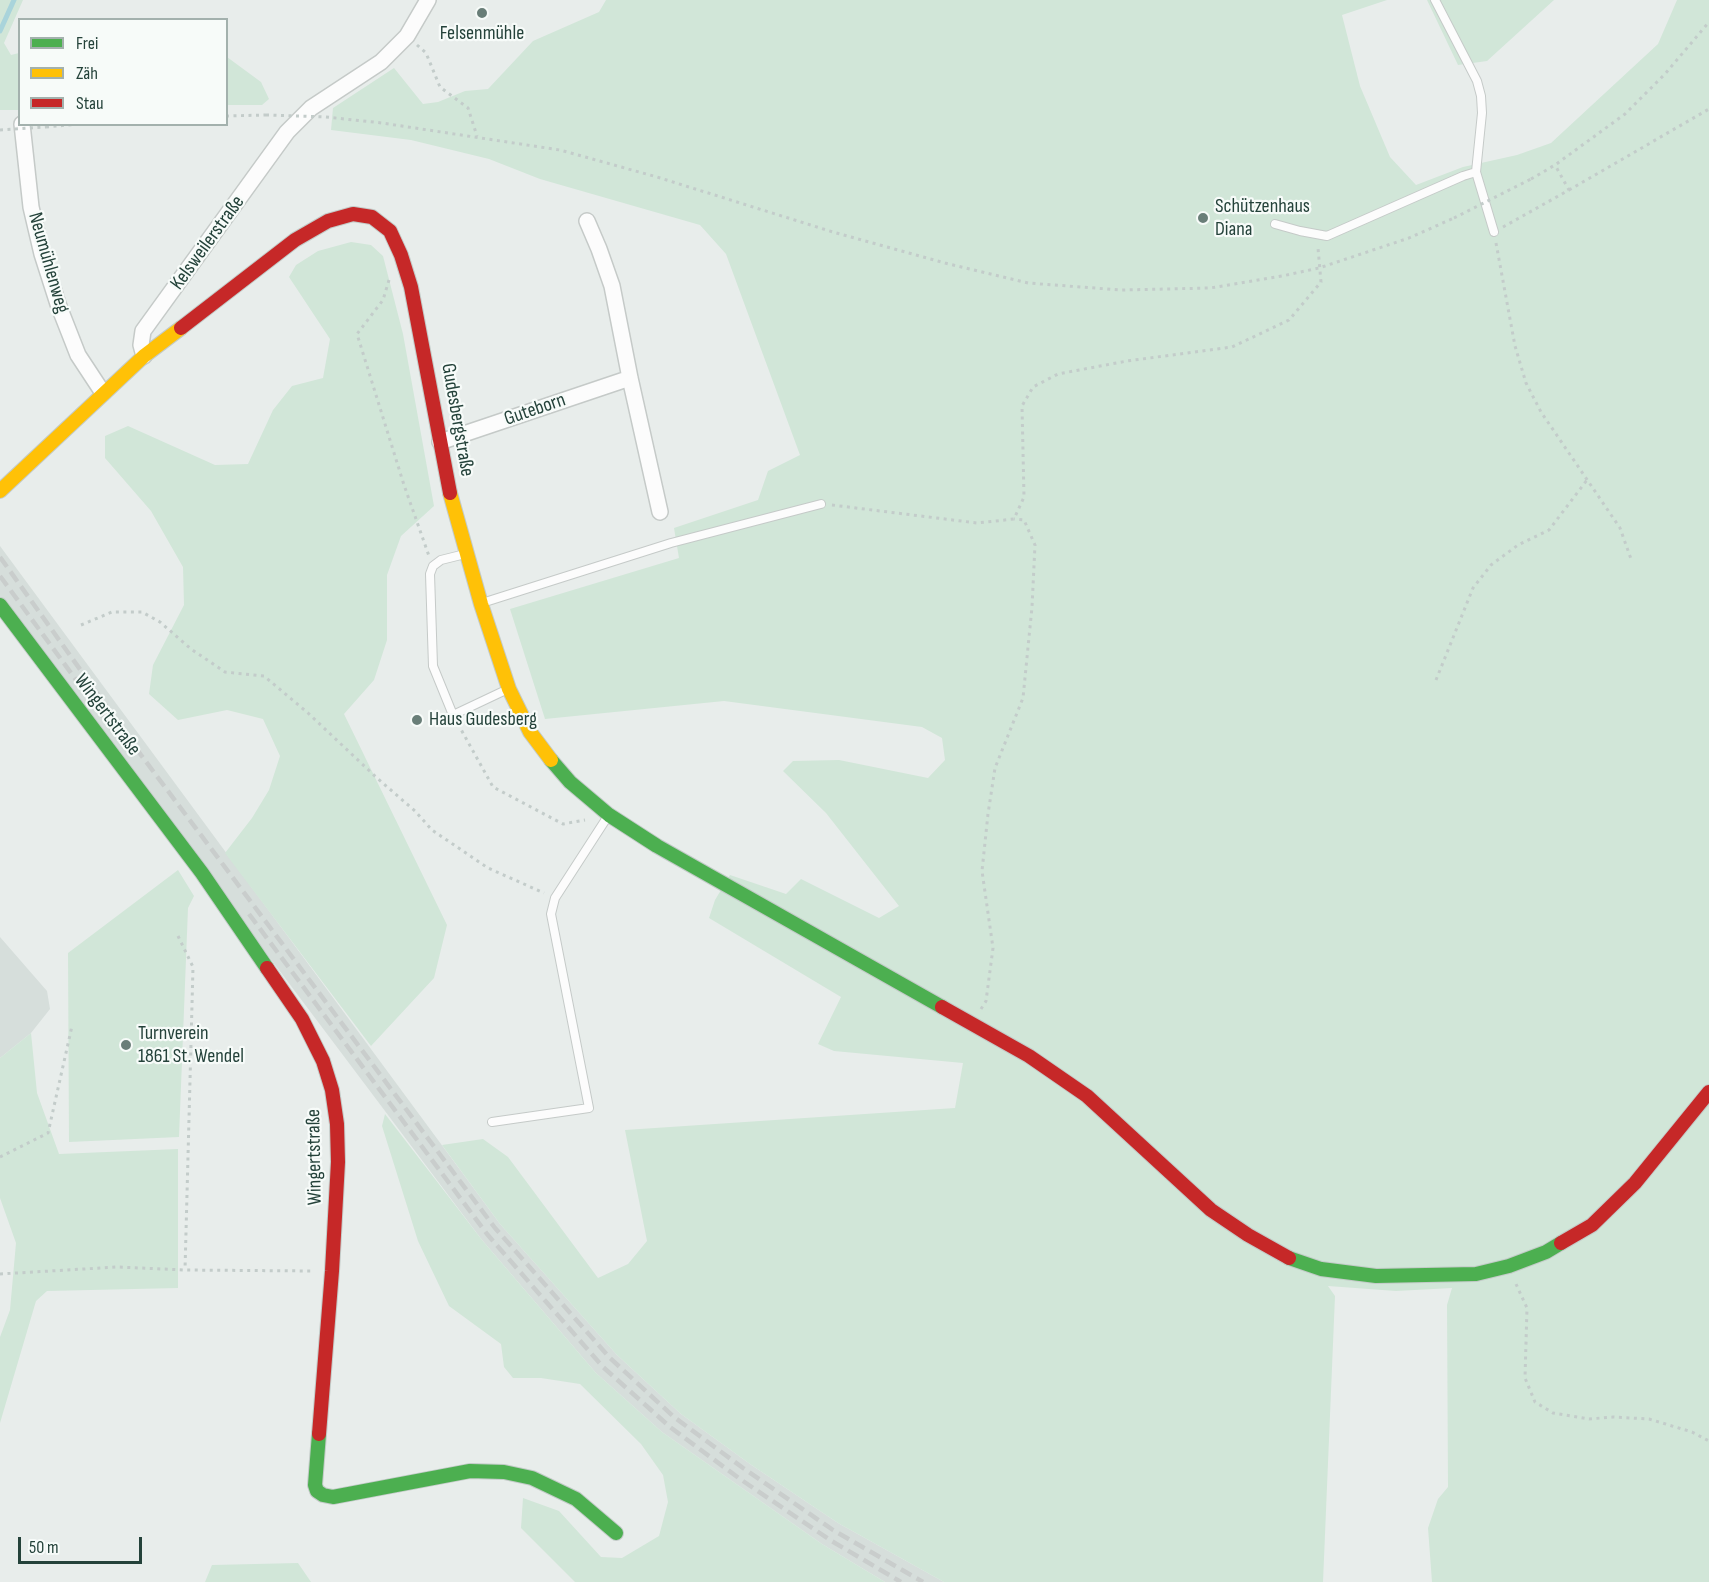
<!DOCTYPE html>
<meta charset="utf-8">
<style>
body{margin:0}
#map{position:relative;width:1709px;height:1582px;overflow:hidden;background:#e8edeb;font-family:"Sofia Sans Condensed",sans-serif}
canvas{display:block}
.legend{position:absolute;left:18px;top:18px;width:210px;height:108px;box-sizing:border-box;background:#f7fbf9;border:2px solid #a3b1ad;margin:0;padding:8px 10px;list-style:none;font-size:18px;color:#24423a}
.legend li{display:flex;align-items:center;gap:12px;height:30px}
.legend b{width:30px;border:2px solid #a3b1ad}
.scale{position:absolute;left:18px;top:1537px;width:124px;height:27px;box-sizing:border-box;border:3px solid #24423a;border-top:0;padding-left:8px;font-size:18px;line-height:21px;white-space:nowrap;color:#24423a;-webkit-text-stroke:4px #f7fbf9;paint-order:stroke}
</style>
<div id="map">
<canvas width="1709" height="1582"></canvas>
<ul class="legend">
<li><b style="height:8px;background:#4caf50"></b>Frei</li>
<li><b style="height:8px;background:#ffc107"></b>Zäh</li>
<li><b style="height:8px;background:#c62828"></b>Stau</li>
</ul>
<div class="scale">50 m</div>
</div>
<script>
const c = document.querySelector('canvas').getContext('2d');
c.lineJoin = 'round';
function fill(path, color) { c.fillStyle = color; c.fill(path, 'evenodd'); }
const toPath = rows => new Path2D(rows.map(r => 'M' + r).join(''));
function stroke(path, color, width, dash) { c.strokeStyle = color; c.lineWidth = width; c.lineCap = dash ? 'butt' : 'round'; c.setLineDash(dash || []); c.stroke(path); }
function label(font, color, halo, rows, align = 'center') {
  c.font = font + ' "Sofia Sans Condensed",sans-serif'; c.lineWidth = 4.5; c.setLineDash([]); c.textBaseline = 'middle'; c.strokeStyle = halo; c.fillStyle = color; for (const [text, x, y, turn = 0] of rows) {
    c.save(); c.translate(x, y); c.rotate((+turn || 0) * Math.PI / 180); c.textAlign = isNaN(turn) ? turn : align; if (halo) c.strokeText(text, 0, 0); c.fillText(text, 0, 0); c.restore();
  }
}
const built = toPath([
 [0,546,500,1224,617,1355,681,1414,750,1464,838,1523,944,1582,885,1582,822,1544,662,1432,596,1373,482,1240,0,599],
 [0,937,47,991,50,1009,31,1033,0,1058]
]);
const green = toPath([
 [0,0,23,0,4,43,11,55,19,53,19,110,0,110],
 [606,0,1387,0,1342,15,1360,86,1390,157,1416,185,1463,167,1517,155,1551,143,1658,44,1677,0,1709,0,1709,1582,1432,1582,1428,1528,1438,1499,1448,1487,1447,1305,1452,1288,1396,1291,1328,1286,1335,1296,1323,1582,944,1582,838,1523,750,1464,681,1414,617,1355,500,1224,442,1145,483,1139,508,1157,598,1278,628,1264,647,1241,625,1130,955,1108,963,1063,834,1051,818,1044,841,997,709,918,715,900,730,875,786,894,801,879,879,918,899,906,826,813,783,771,793,761,839,760,928,778,945,760,942,738,922,727,724,701,545,719,510,609,679,558,674,528,758,500,768,471,800,455,726,254,700,225,540,179,489,159,411,140,331,130,333,108,394,68,423,104,438,102,465,91,488,89,533,41,599,12],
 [1427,0,1554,0,1487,61,1458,65],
 [227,57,261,82,269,99,262,105,227,105],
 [351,242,371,245,383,256,403,334,434,506,401,536,387,575,387,640,374,680,344,714,447,925,434,978,371,1046,225,853,252,818,269,790,280,756,263,719,227,710,178,720,149,694,153,665,184,605,183,567,151,511,105,458,105,436,128,426,215,465,248,464,273,410,292,386,323,378,330,339,289,277,296,265,318,251],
 [178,870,194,896,188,908,179,1137,69,1142,68,953],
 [31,1033,37,1093,59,1154,178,1149,178,1288,47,1291,36,1301,0,1423,0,1337,10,1310,16,1243,0,1198,0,1058],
 [385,1114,482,1240,596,1373,662,1432,822,1544,885,1582,575,1582,521,1528,523,1498,559,1511,601,1557,622,1558,659,1536,668,1502,663,1475,641,1444,580,1384,541,1378,513,1378,504,1367,501,1344,449,1306,418,1241,382,1126],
 [298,1563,311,1582,205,1582,212,1565]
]);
const stream = toPath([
 [0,31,14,0]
]);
const path = toPath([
 [417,45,426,53,440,87,468,108,477,136],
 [226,116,266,115],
 [326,117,382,123,560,150,657,177,833,232,945,263,1028,283,1121,290,1210,288,1282,276,1319,268,1409,238,1454,218],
 [46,127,79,124],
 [1531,179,1555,165,1625,114,1665,74,1709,22],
 [1569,190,1709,109],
 [1503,227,1569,190,1555,165],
 [1496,243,1515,346,1526,383,1541,412,1620,528,1631,559],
 [389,280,383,300,357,334,404,485,429,556],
 [832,505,977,523,1014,519,1024,497,1022,406,1033,387,1058,374,1127,361,1232,347,1289,320,1321,282,1318,248,1320,246],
 [81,625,112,612,142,612,160,622,191,649,225,672,264,676,308,713,377,778,415,811,432,830,488,868,544,893],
 [1436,680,1473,588,1491,565,1518,545,1549,530,1587,480],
 [458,724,493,787,563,824,585,820],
 [178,936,193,967,185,1270],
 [981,1009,986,1001,993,948,982,871,988,814,995,768,1023,698,1032,607,1035,545,1024,520,1014,519],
 [0,1157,48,1133,72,1026],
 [0,1274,117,1267,185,1270,313,1271],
 [1516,1284,1527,1308,1525,1378,1535,1402,1553,1413,1589,1419,1613,1417,1649,1419,1692,1432,1709,1441]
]);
const lane = toPath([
 [1435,0,1477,81,1481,96,1482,113,1476,172,1494,232],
 [1275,224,1300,231,1327,236,1463,176,1476,172],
 [465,554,441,560,433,566,430,574,433,666,453,715,508,689],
 [482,603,671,543,821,504],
 [492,1122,589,1108,551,914,555,898,608,816]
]);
const street = toPath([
 [22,124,31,207,42,254,58,304,78,355,103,393],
 [587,221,599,249,612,286,630,378,660,512],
 [144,356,141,345,143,331,287,132,311,108,381,62,407,36,428,0],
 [440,442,630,378]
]);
const fast = toPath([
 [0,605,202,873,267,968],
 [551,760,570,782,609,815,657,846,942,1007],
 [1289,1258,1321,1269,1376,1276,1476,1274,1509,1266,1546,1252,1561,1243],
 [319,1434,315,1485,317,1491,323,1495,333,1497,470,1471,504,1472,532,1478,576,1499,616,1533]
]);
const slow = toPath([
 [0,491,144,356,181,328],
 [450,493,481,604,509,689,530,732,551,760]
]);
const jam = toPath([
 [181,328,295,240,328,221,353,214,372,217,390,231,401,255,411,287,450,493],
 [267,968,302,1019,323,1061,332,1090,337,1124,338,1162,332,1271,319,1434],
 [942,1007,1029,1056,1087,1096,1211,1210,1248,1235,1289,1258],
 [1561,1243,1592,1225,1635,1183,1709,1092]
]);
const rail = toPath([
 [0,557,141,755,495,1228,610,1358,674,1417,743,1468,833,1530,923,1582],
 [0,576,126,748],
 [249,914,487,1234,603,1367,670,1427,740,1479,830,1540,901,1582]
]);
const pathBridge = toPath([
 [266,115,326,117],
 [0,130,46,127],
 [1454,218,1531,179]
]);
const markers = [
 [482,13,6,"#697e78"],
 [1203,218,6,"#697e78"],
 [417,720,6,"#697e78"],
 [126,1045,6,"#697e78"]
];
const poiNames = [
 ["Felsenmühle",482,34,"center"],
 ["Schützenhaus",1215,207],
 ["Diana",1215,230],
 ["Haus Gudesberg",429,720],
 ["Turnverein",138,1034],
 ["1861 St. Wendel",138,1057]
];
const streetNames = [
 ["Kelsweilerstraße",208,243,-54],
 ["Neumühlenweg",48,263,74],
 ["Guteborn",535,410,-19],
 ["Gudesbergstraße",457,420,80],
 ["Wingertstraße",107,715,53],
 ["Wingertstraße",315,1157,-91]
];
fill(built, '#d6dedb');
fill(green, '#d1e6d8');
stroke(stream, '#a9d4db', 5);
stroke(lane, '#c5cac8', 10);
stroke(street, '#c5cac8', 18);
stroke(fast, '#c3cbc8', 16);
stroke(slow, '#c3cbc8', 16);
stroke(jam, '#c3cbc8', 16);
stroke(path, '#c3ccca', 3, [3, 4.5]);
stroke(lane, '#fcfcfc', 8);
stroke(street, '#fcfcfc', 15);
stroke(fast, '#4caf50', 14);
stroke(slow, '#ffc107', 14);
stroke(jam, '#c62828', 14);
stroke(rail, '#c9cdcc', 4.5, [12, 6]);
stroke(pathBridge, '#c3ccca', 3, [3, 4.5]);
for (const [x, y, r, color] of markers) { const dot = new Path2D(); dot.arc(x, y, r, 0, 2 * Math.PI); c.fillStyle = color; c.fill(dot); stroke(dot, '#f7fbf9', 2); }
label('20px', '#24423a', '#f7fbf9', poiNames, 'left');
label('20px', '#24423a', '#f7fbf9', streetNames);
</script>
